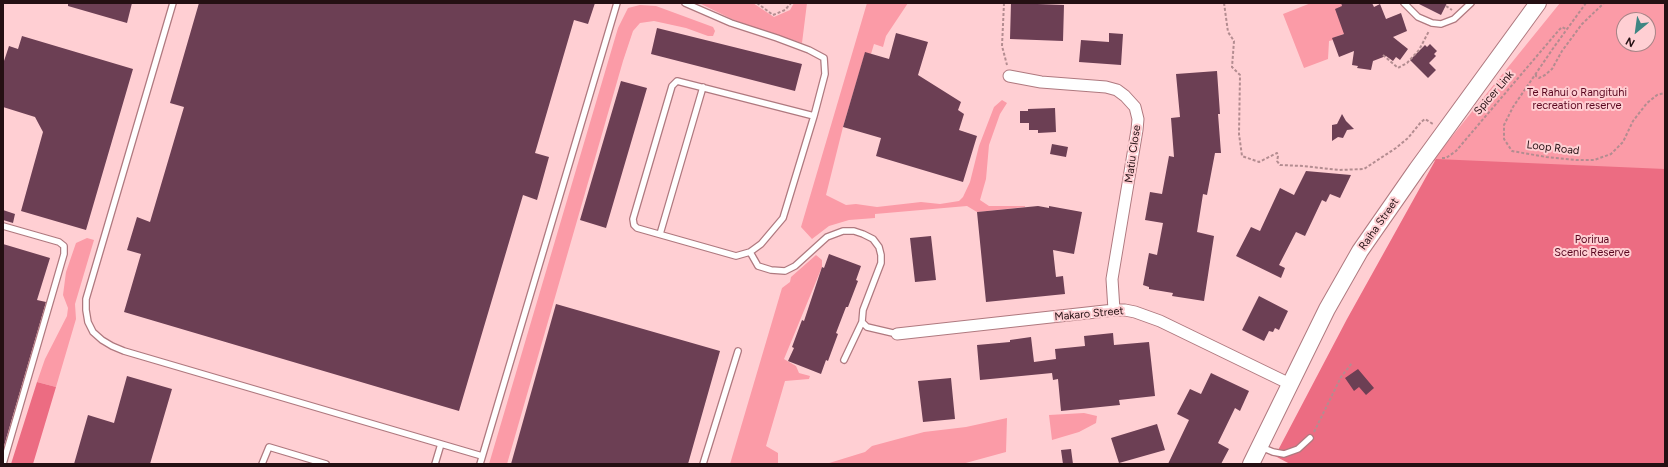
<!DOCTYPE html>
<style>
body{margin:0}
#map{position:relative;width:1668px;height:467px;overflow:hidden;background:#ffcfd3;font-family:Figtree,sans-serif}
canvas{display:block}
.frame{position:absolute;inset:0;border:4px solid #241013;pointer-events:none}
.north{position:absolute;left:1616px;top:12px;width:40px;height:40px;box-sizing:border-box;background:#ffcfd3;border:1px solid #a78386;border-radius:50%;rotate:209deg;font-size:11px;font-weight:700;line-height:16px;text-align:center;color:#241013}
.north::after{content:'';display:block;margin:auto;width:14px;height:18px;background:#3e8683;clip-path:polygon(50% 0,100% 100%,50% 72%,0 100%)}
</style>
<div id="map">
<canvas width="1668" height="467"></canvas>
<div class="frame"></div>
<div class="north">N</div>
</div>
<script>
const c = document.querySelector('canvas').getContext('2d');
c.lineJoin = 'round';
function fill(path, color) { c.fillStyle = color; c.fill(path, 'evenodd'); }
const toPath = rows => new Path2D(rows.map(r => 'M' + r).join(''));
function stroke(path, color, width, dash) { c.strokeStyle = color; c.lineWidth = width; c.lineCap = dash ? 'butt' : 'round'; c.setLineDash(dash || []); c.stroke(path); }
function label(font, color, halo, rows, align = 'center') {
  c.font = font + ' Figtree,sans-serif'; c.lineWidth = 4; c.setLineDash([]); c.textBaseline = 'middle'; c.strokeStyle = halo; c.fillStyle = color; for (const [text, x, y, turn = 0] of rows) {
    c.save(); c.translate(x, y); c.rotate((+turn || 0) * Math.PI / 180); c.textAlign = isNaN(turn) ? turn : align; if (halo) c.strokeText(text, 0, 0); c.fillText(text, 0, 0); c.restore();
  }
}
const green = toPath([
 [699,3,753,3,774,17,790,10,794,3,807,3,802,43,742,24],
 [867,3,908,3,886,36,883,47,874,44,871,54,865,53,843,127,826,195,846,205,856,204,877,207,921,202,940,204,959,201,963,197,970,182,979,146,994,107,1002,100,1007,103,1000,114,989,145,986,179,980,200,989,206,1025,206,1025,207,977,212,967,206,875,214,875,218,849,220,829,226,812,239,801,227],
 [1311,3,1341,3,1351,31,1333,38,1333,40,1329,41,1328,59,1304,68,1283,14],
 [1560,3,1665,3,1665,178,1432,161],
 [1624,20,1648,20,1648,44,1624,44],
 [640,5,656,6,713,27,715,31,713,36,708,36,686,28,654,21,640,23,633,31,623,61,507,464,489,464,618,28,628,8],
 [87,238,94,240,75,304,76,319,56,387,37,382,45,359,67,316,68,308,63,295,66,272,76,243],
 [816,255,822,260,822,267,784,359,796,366,799,373,810,376,809,379,785,381,766,446,778,453,778,464,730,464,782,288,790,282,791,277],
 [1084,413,1097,416,1096,423,1079,432,1052,440,1049,415],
 [1007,418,1006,452,962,464,826,464,865,452,872,446,924,432,966,427]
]);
const forest = toPath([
 [1436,159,1665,169,1665,464,1290,464,1275,456,1347,319],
 [37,382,56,387,33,464,11,464]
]);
const building = toPath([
 [68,3,132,3,127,23,68,6],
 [199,3,595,3,588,24,574,20,535,153,549,157,537,200,523,195,459,411,124,312,141,254,127,250,137,217,150,222,184,107,170,103],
 [1011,3,1064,5,1063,41,1010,39],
 [1341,3,1372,3,1374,7,1380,4,1386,19,1401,13,1407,31,1393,37,1408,49,1400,60,1396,57,1393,61,1386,56,1373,61,1371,70,1357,68,1358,66,1352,65,1354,51,1339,57,1332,38,1344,34,1335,9,1342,6],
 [1417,3,1447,3,1441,15],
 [657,28,802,64,795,91,651,54],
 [896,33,928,42,918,75,961,102,958,110,964,114,959,130,977,136,963,182,876,156,881,138,843,127,865,52,889,59],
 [1109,33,1123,34,1121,65,1079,62,1081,40,1109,42],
 [22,36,133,69,86,230,21,211,43,132,35,117,3,107,3,64,9,46,18,49],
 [1430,44,1437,51,1434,54,1436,56,1429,63,1436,70,1428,78,1410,60,1425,45,1427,47],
 [1217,71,1220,114,1218,114,1221,153,1215,153,1207,195,1203,194,1197,232,1214,236,1204,301,1172,296,1173,293,1149,289,1149,287,1143,285,1149,253,1157,255,1163,223,1145,220,1150,192,1162,194,1169,156,1174,157,1171,118,1180,117,1176,74],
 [621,81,647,88,606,228,580,220],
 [1055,108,1056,132,1038,133,1038,130,1029,130,1029,123,1020,123,1020,111,1028,111,1028,109],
 [1342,114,1346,121,1354,129,1347,130,1343,138,1338,137,1332,141,1332,125,1337,124],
 [1052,144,1068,147,1066,157,1050,154],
 [1306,171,1351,175,1340,198,1330,194,1326,202,1322,200,1305,236,1296,232,1279,265,1285,268,1281,278,1236,256,1251,227,1260,231,1280,188,1294,195],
 [1038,206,1049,208,1049,206,1082,212,1074,254,1053,250,1056,277,1063,276,1065,294,986,302,977,212],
 [3,210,15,214,13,223,3,220],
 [931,236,936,280,915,282,910,238],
 [3,244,50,258,37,300,46,302,4,446],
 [829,254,861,266,856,280,858,281,848,307,846,307,836,333,838,334,828,361,826,360,821,374,788,361,794,348,792,347,802,320,804,321,822,267,824,268],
 [1259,296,1288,311,1279,330,1275,328,1273,332,1269,331,1264,341,1242,330],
 [556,304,720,351,688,464,511,464],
 [1113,333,1114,345,1149,342,1155,396,1119,400,1120,405,1061,411,1058,379,1053,380,1052,373,980,380,977,345,1010,342,1010,340,1031,337,1034,362,1056,359,1055,349,1085,346,1084,336],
 [1358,369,1374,388,1366,395,1359,387,1354,391,1345,378],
 [1211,373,1249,391,1240,411,1235,408,1218,443,1229,449,1221,464,1168,464,1189,420,1177,414,1190,389,1201,394],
 [127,376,172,389,150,464,74,464,88,415,114,423],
 [951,378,955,419,923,422,918,381],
 [1157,424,1165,450,1119,463,1111,438],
 [1071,449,1073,464,1063,464,1061,450]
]);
const path = toPath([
 [757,3,773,15,785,10,791,3],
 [1004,3,1002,46,1007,65],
 [1224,3,1228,32,1234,41,1232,67,1240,75,1239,134,1242,156,1259,162,1277,153,1278,156,1277,161,1280,165,1303,166,1339,170,1364,169,1396,148,1408,138,1421,122,1425,119,1433,124],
 [1586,3,1554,47,1513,107,1504,125,1504,139,1512,151,1546,157,1576,160,1594,160,1611,154,1623,142,1633,121,1647,103,1657,95,1665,93],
 [1446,6,1452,10],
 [1383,55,1398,68,1407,63,1419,50,1429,31],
 [1536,74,1536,76,1539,78,1545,75,1552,69,1562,51,1582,24,1604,3],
 [1442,158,1446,158,1456,151,1559,30,1562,27,1566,29],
 [1314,432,1341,377,1352,363]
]);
const service = toPath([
 [173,3,86,299,86,310,88,322,93,332,102,340,112,346,124,351,482,456],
 [685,3,731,23,777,38,809,50,824,58,825,74,814,116,783,218,761,244,750,252,736,256,637,228,634,225,633,219,672,86,677,81,814,116],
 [1404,3,1418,17,1432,23,1441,24,1454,19,1471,3],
 [3,226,59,242,64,246,64,254,3,464],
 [660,234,703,87],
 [750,252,758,266,771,270,785,271,795,266,827,237,843,231,854,231,863,234,873,239,879,247,881,255,881,263,863,310,862,322,867,327,897,334],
 [844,360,862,322],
 [1261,447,1273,452,1284,454,1298,449,1310,438],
 [262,464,269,447,326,464],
 [435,464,441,444],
 [480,464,617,3],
 [703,464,738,351]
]);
const minor = toPath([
 [1009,76,1041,82,1106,87,1117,90,1125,96,1135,107,1138,119,1137,130,1112,279,1114,310],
 [897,334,1114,310,1125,310,1135,312,1160,321,1290,384]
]);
const secondary = toPath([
 [1251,464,1327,309,1360,251,1417,169,1538,3]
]);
const streetNames = [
 ["Spicer Link",1494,93,-49],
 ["Loop Road",1553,148,7],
 ["Matiu Close",1133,154,-82],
 ["Raiha Street",1379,224,-55],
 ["Makaro Street",1089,314,-5]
];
const parkNames = [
 ["Te Rahui o Rangituhi",1577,93],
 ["recreation reserve",1577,106],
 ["Porirua",1592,240],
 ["Scenic Reserve",1592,253]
];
fill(green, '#fb9ba7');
fill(forest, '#ec6c82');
fill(building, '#6c3f54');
stroke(service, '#af797f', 8);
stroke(minor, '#af797f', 13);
stroke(secondary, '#af797f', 18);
stroke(path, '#b38c90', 2, [3, 2]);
stroke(service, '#fff', 5.5);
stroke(minor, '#fff', 11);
stroke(secondary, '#fff', 16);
label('11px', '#241013', '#ffcfd3', streetNames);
label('11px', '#59061f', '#ffcfd3', parkNames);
</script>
